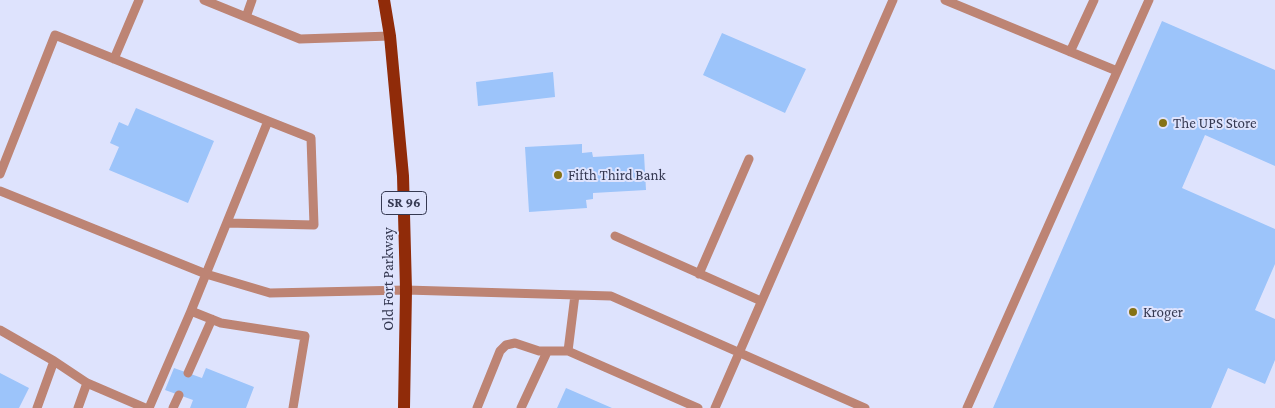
<!DOCTYPE html>
<style>
body{margin:0}
canvas{display:block;background:#dee3fd}
</style>
<canvas width="1275" height="408"></canvas>
<script>
const c = document.querySelector('canvas').getContext('2d');
c.lineJoin = 'round';
function fill(path, color) { c.fillStyle = color; c.fill(path, 'evenodd'); }
const toPath = rows => new Path2D(rows.map(r => 'M' + r).join(''));
function stroke(path, color, width, dash) { c.strokeStyle = color; c.lineWidth = width; c.lineCap = dash ? 'butt' : 'round'; c.setLineDash(dash || []); c.stroke(path); }
function label(font, color, halo, rows, align = 'center') {
  c.font = font + ' "Crimson Pro",serif'; c.lineWidth = 4; c.setLineDash([]); c.textBaseline = 'middle'; c.strokeStyle = halo; c.fillStyle = color; for (const [text, x, y, turn = 0] of rows) {
    c.save(); c.translate(x, y); c.rotate((+turn || 0) * Math.PI / 180); c.textAlign = isNaN(turn) ? turn : align; if (halo) c.strokeText(text, 0, 0); c.fillText(text, 0, 0); c.restore();
  }
}
const building = toPath([
 [1162,21,1275,70,1275,166,1205,135,1182,188,1275,229,1275,264,1255,310,1275,319,1275,360,1265,384,1228,368,1211,408,993,408],
 [722,33,806,69,785,113,703,75],
 [553,72,555,97,478,106,476,82],
 [136,108,214,141,188,203,109,170,119,147,110,143,119,122,128,126],
 [582,144,582,153,592,152,593,157,644,154,646,190,593,193,593,199,586,200,587,208,529,212,525,147],
 [174,368,202,378,206,368,254,387,246,408,190,408,193,400,165,390],
 [0,373,29,388,19,408,0,408],
 [566,388,612,408,557,408]
]);
const lane = toPath([
 [204,0,300,39,390,36],
 [945,0,1117,71],
 [246,17,252,0],
 [1070,52,1094,0],
 [114,59,139,0],
 [0,174,55,35,268,121,206,274,0,191],
 [227,223,314,225,311,138,268,121],
 [615,236,761,301],
 [699,274,749,159],
 [575,295,568,351,698,408],
 [0,330,54,361,37,408],
 [54,361,87,383,145,408],
 [188,373,212,319],
 [78,408,87,383],
 [149,408,191,311],
 [173,408,179,395],
 [293,408,305,336,221,323,191,311,206,274,270,293,406,290,611,296,865,408],
 [477,408,500,351,506,345,515,343,539,351,568,351],
 [521,408,547,352],
 [715,408,893,0],
 [967,408,1149,0]
]);
const primary = toPath([
 [384,0,390,36,403,176,406,290,404,408]
]);
const markers = [
 [1163,123,5,"#857214"],
 [558,175,5,"#857214"],
 [1133,312,5,"#857214"]
];
const shields = [
 [404,203,45]
];
const shieldNames = [
 ["SR 96",404,203]
];
const poiNames = [
 ["The UPS Store",1173,123],
 ["Fifth Third Bank",568,175],
 ["Kroger",1143,312]
];
const streetNames = [
 ["Old Fort Parkway",388,279,-90]
];
fill(building, '#9cc4fa');
stroke(lane, '#bd8474', 9);
stroke(primary, '#902b09', 12);
for (const [x, y, r, color] of markers) { const dot = new Path2D(); dot.arc(x, y, r, 0, 2 * Math.PI); c.fillStyle = color; c.fill(dot); stroke(dot, '#dee3fd', 2); }
for (const [x, y, w] of shields) { const box = new Path2D(); box.roundRect(x - w / 2, y - 11.5, w, 23, 4); c.fillStyle = '#dee3fd'; c.fill(box); stroke(box, '#353952', 1); }
label('bold 14px', '#353952', null, shieldNames);
label('15px', '#353952', '#dee3fd', poiNames, 'left');
label('15px', '#353952', '#dee3fd', streetNames);
</script>
